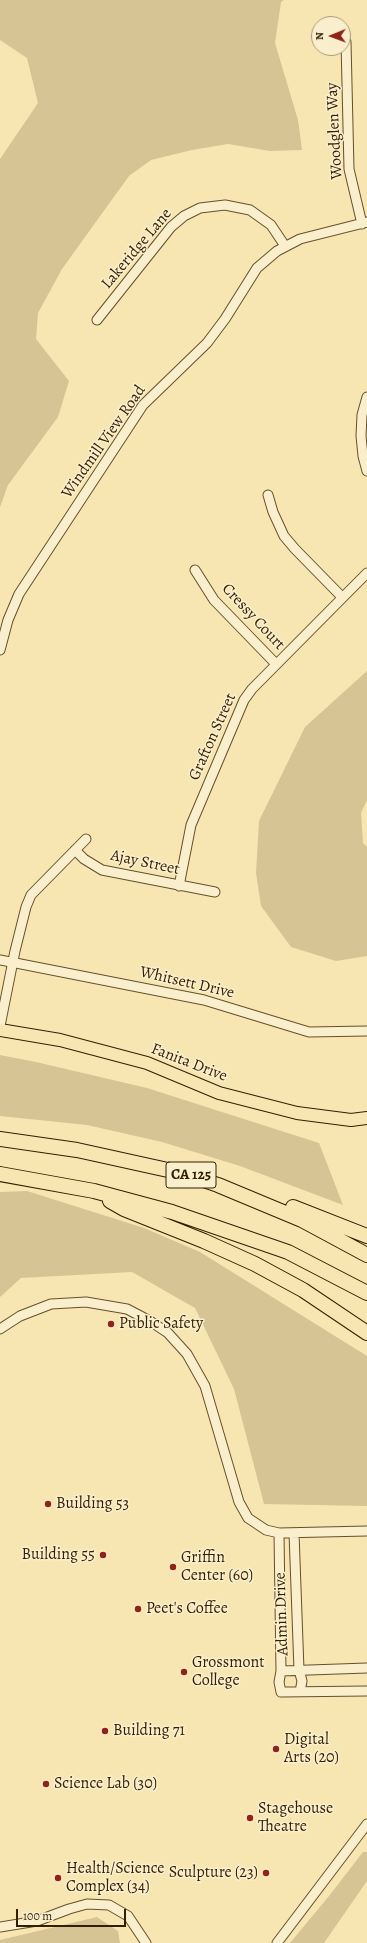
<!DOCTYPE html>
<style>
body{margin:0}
#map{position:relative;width:367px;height:1943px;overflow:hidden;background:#f7e6b2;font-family:Alegreya,serif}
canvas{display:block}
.north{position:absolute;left:311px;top:16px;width:40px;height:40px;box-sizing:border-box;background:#faefcd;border:1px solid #aa9b7b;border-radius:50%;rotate:269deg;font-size:11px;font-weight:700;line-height:16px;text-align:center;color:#331e00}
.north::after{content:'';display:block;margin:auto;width:14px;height:18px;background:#8f2418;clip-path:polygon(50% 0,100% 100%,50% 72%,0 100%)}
.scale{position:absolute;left:16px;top:1909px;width:110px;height:18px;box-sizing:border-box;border:2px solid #331e00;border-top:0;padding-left:5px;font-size:12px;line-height:14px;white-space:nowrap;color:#331e00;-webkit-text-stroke:3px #faefcd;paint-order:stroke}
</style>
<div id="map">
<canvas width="367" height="1943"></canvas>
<div class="north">N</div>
<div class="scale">100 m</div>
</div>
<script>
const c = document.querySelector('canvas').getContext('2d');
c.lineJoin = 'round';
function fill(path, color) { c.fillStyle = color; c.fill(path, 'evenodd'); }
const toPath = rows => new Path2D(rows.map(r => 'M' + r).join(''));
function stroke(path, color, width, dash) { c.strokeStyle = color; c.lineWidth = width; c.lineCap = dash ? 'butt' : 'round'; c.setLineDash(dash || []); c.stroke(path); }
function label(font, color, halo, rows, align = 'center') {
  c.font = font + ' Alegreya,serif'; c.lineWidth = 3; c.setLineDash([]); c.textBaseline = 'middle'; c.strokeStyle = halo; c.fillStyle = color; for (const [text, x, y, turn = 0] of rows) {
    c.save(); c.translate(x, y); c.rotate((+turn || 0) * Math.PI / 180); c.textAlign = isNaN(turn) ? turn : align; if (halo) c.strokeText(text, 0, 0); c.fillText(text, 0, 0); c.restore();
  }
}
const green = toPath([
 [0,0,284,0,281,2,275,43,298,120,302,150,270,151,228,144,192,150,151,160,129,176,62,269,38,313,36,339,69,381,58,417,8,485,0,507,0,159,38,103,27,58,0,40],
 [367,671,367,800,361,813,363,843,367,847,367,956,336,961,291,947,261,906,256,873,259,821,305,727],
 [0,1055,36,1062,147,1088,319,1143,343,1205,240,1166,162,1142,87,1125,0,1116],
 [27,1191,144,1228,200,1252,367,1356,367,1506,264,1504,234,1389,195,1308,132,1272,21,1278,0,1297,0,1192],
 [363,1852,367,1852,367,1881,324,1943,290,1943,329,1896],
 [97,1917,118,1931,120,1943,0,1943,0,1940]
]);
const minor = toPath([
 [343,37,346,42,349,169,362,224],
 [97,320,171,227,184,216,200,208,225,205,250,210,271,225,285,246],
 [367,397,362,415,361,436,363,456,367,471],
 [268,495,273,512,284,536,295,549,342,597],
 [195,570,214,600,276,664],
 [0,650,8,620,19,594,143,405,207,343,225,319,257,268,277,251,300,239,367,222],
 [75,850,84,859,102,870,215,892],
 [179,886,191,825,244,700,252,689,367,573],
 [0,960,204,1000,309,1032,367,1031],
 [0,1026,15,951,26,907,31,895,86,839],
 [0,1329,20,1316,51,1304,86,1302,127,1309,150,1321,168,1333,187,1354,205,1386,239,1502,248,1518,266,1530,279,1533,367,1531],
 [279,1533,281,1671,279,1682,281,1692,367,1691],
 [294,1533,299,1670,302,1681,300,1692],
 [281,1671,367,1668],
 [0,1927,37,1921,69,1909,87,1904,109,1905,128,1916,146,1943],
 [277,1943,367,1824]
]);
const major = toPath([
 [0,1030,60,1040,147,1063,219,1093,297,1113,351,1120,367,1118]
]);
const highway = toPath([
 [0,1139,77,1150,186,1174,218,1185,302,1220,367,1255],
 [0,1174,94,1191,172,1212,288,1252,367,1293],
 [110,1201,124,1209,204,1241,255,1264,303,1290,367,1333],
 [293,1207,367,1236]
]);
const markers = [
 [111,1324,4,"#8f2418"],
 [48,1504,4,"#8f2418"],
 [103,1555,4,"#8f2418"],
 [173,1567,4,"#8f2418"],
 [138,1609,4,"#8f2418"],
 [184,1672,4,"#8f2418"],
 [105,1731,4,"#8f2418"],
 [276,1749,4,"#8f2418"],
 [46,1784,4,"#8f2418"],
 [250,1818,4,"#8f2418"],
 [266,1873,4,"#8f2418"],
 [58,1878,4,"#8f2418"]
];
const shields = [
 [191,1175,50]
];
const shieldNames = [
 ["CA 125",191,1175]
];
const streetNames = [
 ["Woodglen Way",335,131,-93],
 ["Lakeridge Lane",137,249,-50],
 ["Windmill View Road",104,442,-55],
 ["Cressy Court",253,617,47],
 ["Grafton Street",213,737,-66],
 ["Ajay Street",145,863,12],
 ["Whitsett Drive",187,983,13],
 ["Fanita Drive",189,1063,21],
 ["Admin Drive",282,1614,-92]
];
const poiNames = [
 ["Public Safety",119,1324],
 ["Building 53",56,1504],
 ["Building 55",95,1555,"right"],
 ["Griffin",181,1558],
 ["Center (60)",181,1576],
 ["Peet's Coffee",146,1609],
 ["Grossmont",192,1663],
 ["College",192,1681],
 ["Building 71",113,1731],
 ["Digital",284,1740],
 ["Arts (20)",284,1758],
 ["Science Lab (30)",54,1784],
 ["Stagehouse",258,1809],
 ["Theatre",258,1827],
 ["Health/Science",66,1869],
 ["Complex (34)",66,1887],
 ["Sculpture (23)",258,1873,"right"]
];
fill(green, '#d6c494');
stroke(minor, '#64502c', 11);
stroke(major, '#331e00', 14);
stroke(highway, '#331e00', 16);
stroke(minor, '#faefcd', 9);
stroke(major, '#f7e6b2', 12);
stroke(highway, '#f7e6b2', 14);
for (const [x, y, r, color] of markers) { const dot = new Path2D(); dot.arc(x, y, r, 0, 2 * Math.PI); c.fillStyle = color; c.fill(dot); stroke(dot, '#faefcd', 1.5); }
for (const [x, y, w] of shields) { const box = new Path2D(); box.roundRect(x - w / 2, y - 13, w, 26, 3); c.fillStyle = '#faefcd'; c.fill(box); stroke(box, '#331e00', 1); }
label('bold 15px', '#331e00', null, shieldNames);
label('16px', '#331e00', '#faefcd', streetNames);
label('16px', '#331e00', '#faefcd', poiNames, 'left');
</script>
